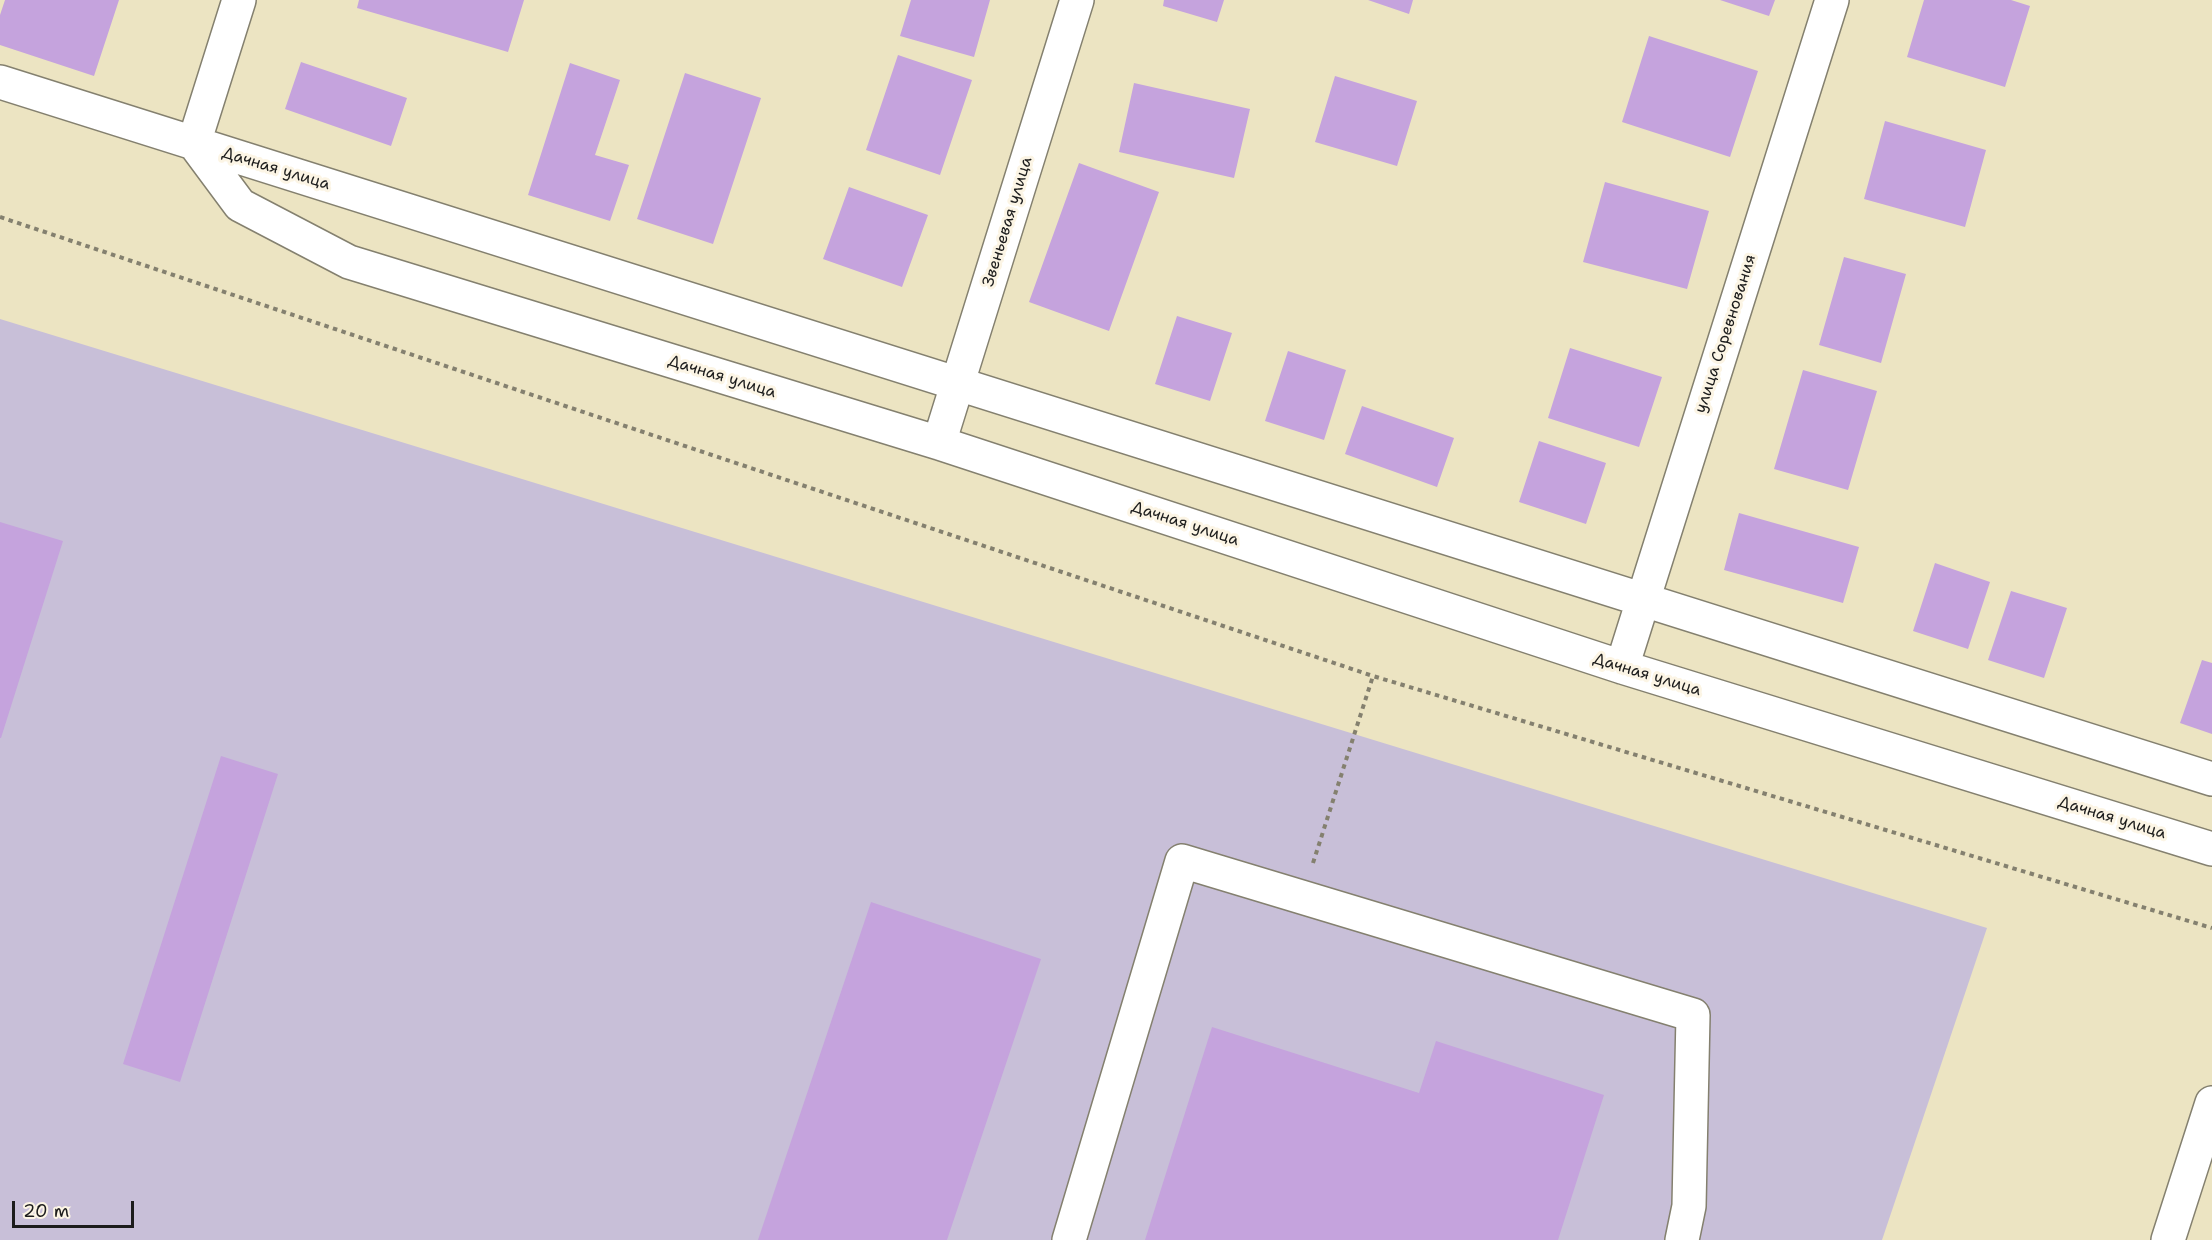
<!DOCTYPE html>
<meta charset="utf-8">
<style>
body{margin:0}
#map{position:relative;width:2212px;height:1240px;overflow:hidden;background:#ece4c2;font-family:"Shantell Sans",sans-serif}
canvas{display:block}
.scale{position:absolute;left:12px;top:1201px;width:122px;height:27px;box-sizing:border-box;border:3px solid #1c1c1c;border-top:0;padding-left:8px;font-size:18px;line-height:21px;white-space:nowrap;color:#1c1c1c;-webkit-text-stroke:4px #fcf5e5;paint-order:stroke}
</style>
<div id="map">
<canvas width="2212" height="1240"></canvas>
<div class="scale">20 m</div>
</div>
<script>
const c = document.querySelector('canvas').getContext('2d');
c.lineJoin = 'round';
function fill(path, color) { c.fillStyle = color; c.fill(path, 'evenodd'); }
const toPath = rows => new Path2D(rows.map(r => 'M' + r).join(''));
function stroke(path, color, width, dash) { c.strokeStyle = color; c.lineWidth = width; c.lineCap = dash ? 'butt' : 'round'; c.setLineDash(dash || []); c.stroke(path); }
function label(font, color, halo, rows, align = 'center') {
  c.font = font + ' "Shantell Sans",sans-serif'; c.lineWidth = 6; c.setLineDash([]); c.textBaseline = 'middle'; c.strokeStyle = halo; c.fillStyle = color; for (const [text, x, y, turn = 0] of rows) {
    c.save(); c.translate(x, y); c.rotate((+turn || 0) * Math.PI / 180); c.textAlign = isNaN(turn) ? turn : align; if (halo) c.strokeText(text, 0, 0); c.fillText(text, 0, 0); c.restore();
  }
}
const industrial = toPath([
 [0,319,1987,928,1882,1240,0,1240]
]);
const building = toPath([
 [5,0,119,0,94,76,0,45,0,15],
 [359,0,524,0,508,52,357,8],
 [911,0,990,0,974,57,900,36],
 [1164,0,1224,0,1217,22,1163,6],
 [1368,0,1413,0,1409,14],
 [1720,0,1775,0,1769,16],
 [1924,0,2011,0,2030,6,2005,87,1907,57],
 [1649,36,1758,71,1730,157,1622,122],
 [898,55,972,80,940,175,866,150],
 [301,62,407,98,391,146,285,109],
 [570,63,620,80,595,155,629,165,610,221,528,195],
 [685,73,761,98,713,244,637,219],
 [1335,76,1417,101,1397,166,1315,142],
 [1134,83,1250,109,1234,178,1119,152],
 [1885,121,1986,150,1965,227,1864,199],
 [1079,163,1159,192,1109,331,1029,302],
 [1605,182,1709,211,1687,289,1583,262],
 [849,187,928,215,902,287,823,259],
 [1844,257,1906,274,1881,363,1819,345],
 [1177,316,1232,333,1210,401,1155,384],
 [1570,348,1662,377,1639,447,1548,418],
 [1288,351,1346,370,1324,440,1265,421],
 [1803,370,1877,391,1848,490,1774,469],
 [1362,406,1454,438,1437,487,1345,454],
 [1539,441,1606,463,1586,524,1519,502],
 [1739,513,1859,547,1843,603,1724,570],
 [0,522,63,541,1,738,0,738],
 [1935,563,1990,582,1968,649,1913,631],
 [2011,591,2067,608,2044,678,1988,660],
 [2202,660,2212,663,2212,734,2180,723],
 [221,756,278,774,180,1082,123,1064],
 [871,902,1041,959,947,1240,758,1240],
 [1212,1027,1419,1093,1436,1041,1604,1095,1558,1240,1145,1240]
]);
const path = toPath([
 [0,217,1373,676],
 [1313,863,1373,676,2212,928]
]);
const minor = toPath([
 [0,82,2212,779],
 [194,143,240,205,349,262,939,443,1622,667,2212,849],
 [194,143,239,0],
 [939,443,1077,0],
 [1622,667,1832,0],
 [1069,1240,1182,861,1693,1015,1689,1206,1682,1240],
 [2168,1240,2212,1103]
]);
const streetNames = [
 ["Дачная улица",276,169,17],
 ["Звеньевая улица",1008,222,-73],
 ["улица Соревнования",1726,334,-72],
 ["Дачная улица",722,377,17],
 ["Дачная улица",1185,524,18],
 ["Дачная улица",1647,675,17],
 ["Дачная улица",2112,818,17]
];
fill(industrial, '#c8bfd8');
fill(building, '#c5a3dd');
stroke(minor, '#84806f', 36);
stroke(path, '#84806f', 4, [4.5, 4.5]);
stroke(minor, '#fff', 33);
label('16px', '#1c1c1c', '#fcf5e5', streetNames);
</script>
